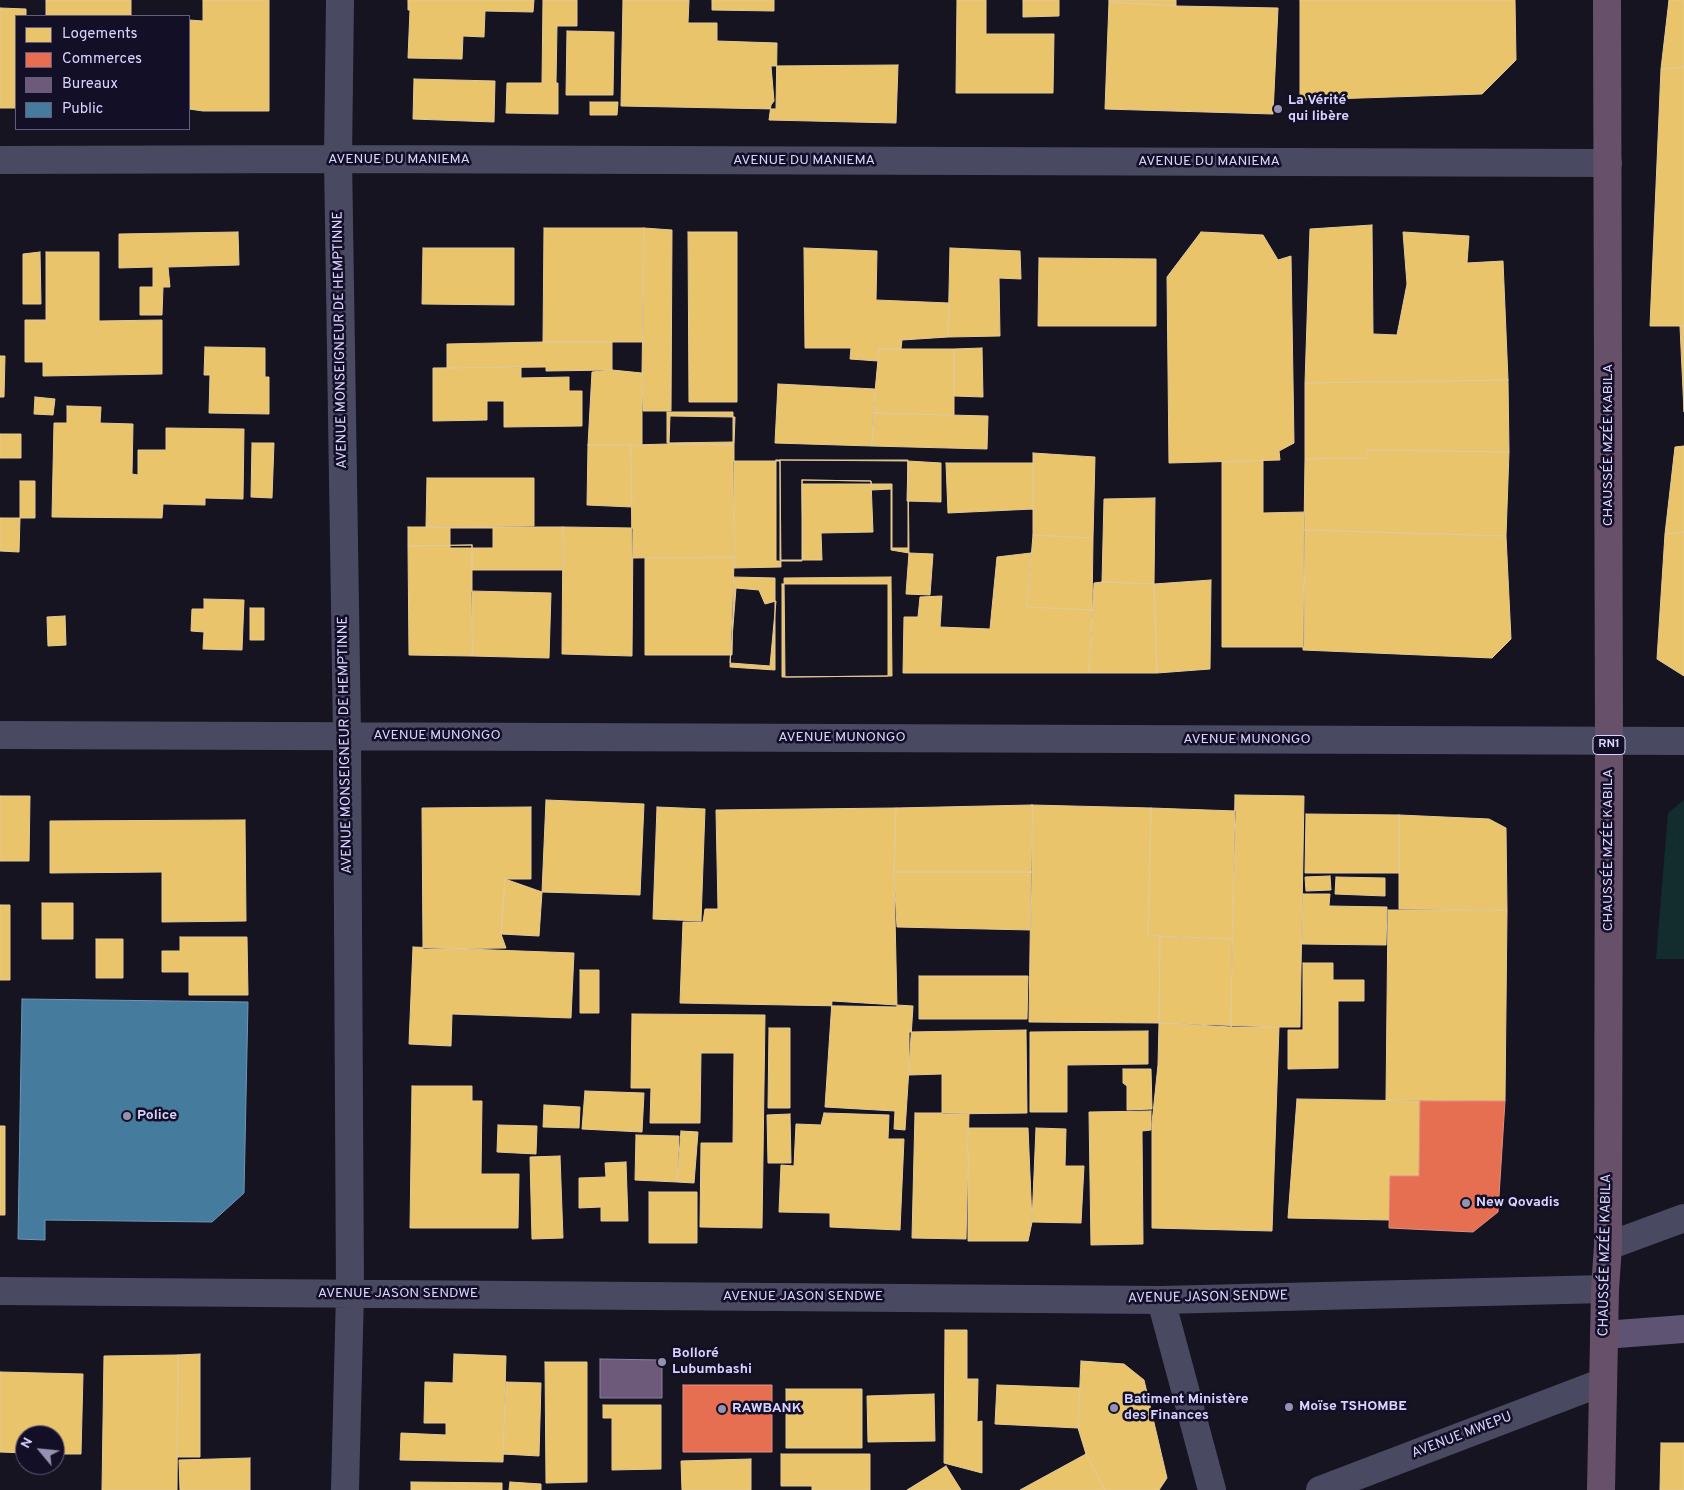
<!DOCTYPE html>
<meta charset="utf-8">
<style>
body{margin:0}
#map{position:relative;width:1684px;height:1490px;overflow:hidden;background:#161421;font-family:Overpass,sans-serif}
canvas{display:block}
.legend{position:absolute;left:15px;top:15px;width:175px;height:115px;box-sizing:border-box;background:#130f26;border:1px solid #625e7d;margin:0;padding:6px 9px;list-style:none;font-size:15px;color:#d9d4ff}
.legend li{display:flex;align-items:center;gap:10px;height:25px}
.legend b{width:25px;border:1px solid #625e7d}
.north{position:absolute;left:15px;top:1425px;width:50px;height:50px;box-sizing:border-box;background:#130f26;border:1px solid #625e7d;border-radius:50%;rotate:298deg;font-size:14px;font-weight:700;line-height:20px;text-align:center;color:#d9d4ff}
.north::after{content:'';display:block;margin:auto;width:18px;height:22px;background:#9591b1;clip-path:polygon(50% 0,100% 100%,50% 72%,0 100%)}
</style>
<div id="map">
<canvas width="1684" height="1490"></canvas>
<ul class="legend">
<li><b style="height:14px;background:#e9c46a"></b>Logements</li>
<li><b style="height:14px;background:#e76f51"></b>Commerces</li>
<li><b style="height:14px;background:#6d597a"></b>Bureaux</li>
<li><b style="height:14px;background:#457b9d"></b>Public</li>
</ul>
<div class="north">N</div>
</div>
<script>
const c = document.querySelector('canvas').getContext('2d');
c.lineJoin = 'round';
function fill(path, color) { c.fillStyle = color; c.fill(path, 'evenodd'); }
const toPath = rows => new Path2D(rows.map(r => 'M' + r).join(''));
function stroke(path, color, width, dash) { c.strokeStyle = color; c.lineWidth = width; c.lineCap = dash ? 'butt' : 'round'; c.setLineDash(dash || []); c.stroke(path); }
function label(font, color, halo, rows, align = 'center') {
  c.font = font + ' Overpass,sans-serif'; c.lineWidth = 5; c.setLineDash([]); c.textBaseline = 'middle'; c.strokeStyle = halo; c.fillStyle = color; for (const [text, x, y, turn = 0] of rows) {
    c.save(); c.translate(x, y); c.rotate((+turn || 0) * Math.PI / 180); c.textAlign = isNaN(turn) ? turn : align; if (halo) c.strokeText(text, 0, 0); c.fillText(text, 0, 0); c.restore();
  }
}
const green = toPath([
 [1684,800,1684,959,1656,959,1668,813]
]);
const homes = toPath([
 [46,0,131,0,131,16,46,16,46,0],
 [203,0,269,0,269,111,203,111,189,109,189,20,203,21,203,0],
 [408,0,534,0,533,12,485,11,484,37,463,36,462,59,408,58,410,10,408,10,408,0],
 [543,0,577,0,577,26,557,26,556,83,558,83,558,114,506,113,507,83,542,83,543,0],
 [623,0,689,0,688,23,717,23,717,41,777,43,776,109,621,106,623,0],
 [712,0,774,0,774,11,712,10,712,0],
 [957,0,986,0,986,34,1054,34,1053,93,956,93,957,0],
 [1023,0,1059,0,1059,16,1023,17,1023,0],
 [1109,0,1176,0,1176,6,1109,2,1109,0],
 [1300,0,1515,0,1516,60,1482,94,1300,100,1300,0],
 [1669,0,1684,0,1684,67,1661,69,1669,0],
 [1109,2,1176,6,1278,8,1273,114,1105,109,1109,2],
 [0,8,26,9,26,16,16,16,16,108,0,108,0,8],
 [567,31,614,32,613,95,566,95,567,31],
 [898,65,896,123,769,120,771,105,774,101,771,66,898,65],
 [1684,67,1684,326,1650,326,1661,69,1684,67],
 [414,79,495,81,494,122,413,119,414,79],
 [590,102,618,102,617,115,590,115,590,102],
 [1372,225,1373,334,1397,335,1407,284,1403,232,1469,236,1467,263,1503,261,1508,380,1305,383,1310,229,1372,225],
 [544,228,644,228,643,342,543,342,544,228],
 [644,228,672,230,671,411,643,411,642,373,644,228],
 [238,232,239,265,168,267,170,287,163,287,162,315,140,315,140,287,153,287,153,267,119,268,119,234,238,232],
 [688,232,737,232,737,402,689,402,688,232],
 [1201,232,1263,235,1278,260,1291,256,1294,443,1279,451,1280,460,1169,463,1167,277,1201,232],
 [423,248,514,248,514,305,422,304,423,248],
 [804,248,877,251,876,300,949,303,948,337,902,340,901,349,879,349,878,361,850,359,851,348,805,348,804,248],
 [950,248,1020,251,1021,279,999,278,1000,336,948,337,950,248],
 [40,252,41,304,23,304,23,254,40,252],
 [46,252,99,252,99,321,162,320,162,374,43,376,43,362,25,362,25,320,46,320,46,252],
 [1039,258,1156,259,1156,326,1038,326,1039,258],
 [1680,326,1684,326,1684,412,1680,326],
 [543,342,612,342,612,370,546,371,546,367,447,368,447,344,543,342],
 [205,347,265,348,265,377,269,377,269,414,209,413,210,375,204,375,205,347],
 [982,348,983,397,954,396,954,349,982,348],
 [879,349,954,349,954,415,873,413,879,349],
 [0,356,5,356,4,397,0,397,0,356],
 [521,367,521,378,569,377,569,391,582,391,582,426,504,427,504,401,487,401,487,420,433,421,433,368,521,367],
 [612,370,642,373,642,445,588,445,592,372,612,370],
 [1508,380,1509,452,1367,450,1366,458,1305,459,1305,383,1508,380],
 [778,384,875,389,872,446,775,443,778,384],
 [35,397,55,399,53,415,34,414,35,397],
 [67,406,101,407,100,423,133,424,132,474,138,475,138,450,166,450,166,428,244,429,243,499,205,498,205,505,163,504,162,518,52,517,54,423,67,423,67,406],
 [667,412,733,412,733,442,667,443,667,412],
 [873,413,988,416,987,449,872,446,873,413],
 [670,416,735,417,734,445,669,444,670,416],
 [0,434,21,434,21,458,0,458,0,434],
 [252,443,274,443,272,498,251,497,252,443],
 [669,444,734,445,734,557,632,558,631,445,669,444],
 [588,445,631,445,632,507,587,505,588,445],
 [1684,446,1684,532,1665,534,1675,447,1684,446],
 [1367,450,1509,452,1506,536,1304,530,1305,459,1366,458,1367,450],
 [1033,453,1095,457,1093,538,1033,535,1033,453],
 [776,460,908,460,908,548,892,548,892,484,802,484,802,561,776,561,776,460],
 [780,460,908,461,909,553,891,550,891,489,872,490,871,481,802,480,803,560,780,560,780,460],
 [1263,460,1263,513,1305,512,1304,647,1222,647,1222,462,1263,460],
 [733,461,780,461,781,567,734,568,733,461],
 [908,461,941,463,941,502,907,501,908,461],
 [946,463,1033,463,1033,509,948,513,946,463],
 [427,478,534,478,534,526,426,527,427,478],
 [802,480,871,481,873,532,821,533,822,560,803,560,802,480],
 [20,481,35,481,35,518,20,518,20,481],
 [1155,498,1154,584,1102,582,1104,499,1155,498],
 [0,518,20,518,19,552,0,551,0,518],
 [408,527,563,527,563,570,472,570,472,545,408,546,408,527],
 [563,527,633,528,632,656,562,654,563,527],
 [450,528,493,528,493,548,450,548,450,528],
 [1304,530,1506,536,1511,639,1492,658,1303,650,1304,530],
 [1684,532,1684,676,1657,659,1665,534,1684,532],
 [1033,535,1093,538,1092,610,1027,607,1033,535],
 [472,545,472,656,409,655,408,546,472,545],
 [909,553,933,554,930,595,906,594,909,553],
 [1031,553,1027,607,1092,610,1089,673,903,673,904,617,918,617,920,597,942,596,940,627,990,629,997,557,1031,553],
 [734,557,732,655,645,655,645,558,734,557],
 [733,577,775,578,775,670,730,667,733,577],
 [891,577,892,676,785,677,784,578,891,577],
 [1211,580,1210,669,1157,673,1154,584,1211,580],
 [1102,582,1154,584,1157,673,1089,673,1094,583,1102,582],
 [782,584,888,584,888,676,782,677,782,584],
 [736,588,759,590,765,604,776,601,770,666,730,663,736,588],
 [471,591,551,593,549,658,472,656,471,591],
 [204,599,244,600,242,650,203,649,204,632,191,631,192,609,204,609,204,599],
 [250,608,264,608,264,640,250,640,250,608],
 [65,616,66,645,48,646,47,617,65,616],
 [1235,795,1304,796,1300,1027,1231,1027,1235,795],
 [0,796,30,796,29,861,0,861,0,796],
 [546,800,644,804,640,895,542,892,546,800],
 [1032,805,1032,872,894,872,896,808,1032,805],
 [1032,805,1151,808,1148,936,1160,936,1159,1023,1029,1022,1032,805],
 [531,807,531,879,505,879,501,934,506,948,423,949,422,808,531,807],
 [657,807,705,809,701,921,653,919,657,807],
 [896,808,894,872,897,1007,680,1003,683,922,703,922,705,909,718,909,716,810,896,808],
 [1151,808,1236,811,1232,939,1148,936,1151,808],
 [1306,814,1399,815,1399,873,1305,873,1306,814],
 [1399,815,1489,819,1506,828,1507,910,1399,909,1399,815],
 [245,820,246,921,162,922,162,872,50,873,50,821,245,820],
 [894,872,1032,872,1031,930,897,927,894,872],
 [1330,876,1331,890,1306,891,1305,877,1330,876],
 [1336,877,1385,878,1385,896,1335,894,1336,877],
 [505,879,542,892,539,936,501,934,505,879],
 [1303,894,1330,894,1329,906,1387,907,1386,945,1302,944,1303,894],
 [42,903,73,903,73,939,42,939,42,903],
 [0,905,10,905,10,980,0,980,0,905],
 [1388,910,1507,910,1505,1101,1386,1100,1388,910],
 [1160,936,1232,939,1231,1027,1159,1023,1160,936],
 [180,937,247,937,248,995,189,995,189,972,162,972,162,951,180,951,180,937],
 [96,939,123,939,123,978,96,978,96,939],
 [413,947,574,953,571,1018,452,1014,451,1046,409,1044,413,947],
 [1303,963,1333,963,1333,980,1364,980,1364,1001,1338,1001,1338,1068,1288,1069,1288,1030,1303,1030,1303,963],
 [580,970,599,970,599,1013,580,1013,580,970],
 [919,976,1028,976,1027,1019,919,1019,919,976],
 [832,1001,913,1006,905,1130,894,1129,895,1111,825,1107,832,1001],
 [632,1014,765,1015,762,1228,700,1227,701,1143,733,1143,734,1053,701,1053,700,1123,650,1123,651,1088,631,1088,632,1014],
 [1159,1023,1279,1027,1272,1231,1152,1228,1152,1123,1158,1065,1159,1023],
 [769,1028,790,1028,790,1108,768,1108,769,1028],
 [1026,1030,1027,1113,942,1114,942,1074,909,1075,909,1032,1026,1030],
 [1148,1031,1148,1064,1067,1065,1067,1112,1030,1112,1030,1032,1148,1031],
 [1123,1069,1151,1069,1152,1109,1127,1110,1127,1086,1123,1083,1123,1069],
 [412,1086,472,1086,472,1101,482,1101,481,1174,519,1174,518,1228,410,1228,412,1086],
 [585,1091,644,1093,642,1132,582,1129,585,1091],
 [1297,1099,1420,1101,1419,1176,1390,1176,1389,1220,1288,1218,1297,1099],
 [544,1105,580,1107,579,1128,543,1127,544,1105],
 [1151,1111,1151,1130,1142,1131,1143,1244,1091,1245,1089,1112,1151,1111],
 [824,1113,889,1115,888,1139,904,1139,900,1230,830,1227,830,1213,779,1212,781,1165,794,1166,796,1124,821,1125,824,1113],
 [915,1113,969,1113,966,1239,912,1238,915,1113],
 [790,1114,791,1163,768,1163,767,1115,790,1114],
 [498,1125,537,1126,536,1154,497,1152,498,1125],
 [0,1126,5,1126,5,1215,0,1215,0,1126],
 [968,1128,1028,1128,1032,1222,1028,1241,968,1241,968,1128],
 [1036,1128,1066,1129,1065,1166,1084,1166,1081,1223,1032,1222,1036,1128],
 [681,1131,698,1132,694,1183,677,1182,681,1131],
 [636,1135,679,1136,677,1182,635,1180,636,1135],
 [560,1156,563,1238,532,1239,530,1157,560,1156],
 [626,1162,628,1221,601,1221,601,1207,579,1208,579,1178,606,1177,605,1163,626,1162],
 [649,1192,697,1192,697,1243,649,1243,649,1192],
 [945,1330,967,1330,967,1379,978,1379,977,1422,982,1421,982,1473,944,1463,945,1330],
 [200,1354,200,1457,177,1457,178,1355,200,1354],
 [454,1354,506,1356,503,1462,400,1460,401,1433,446,1435,446,1423,424,1423,425,1382,453,1383,454,1354],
 [178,1355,177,1490,102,1490,104,1356,178,1355],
 [1081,1361,1124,1364,1144,1380,1167,1478,1159,1490,1105,1490,1086,1454,1078,1428,1081,1361],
 [545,1362,587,1362,587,1482,546,1483,545,1362],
 [0,1372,83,1374,81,1454,55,1454,55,1435,25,1435,25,1453,0,1452,0,1372],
 [506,1382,541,1383,539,1456,503,1454,506,1382],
 [997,1385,1080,1388,1078,1428,995,1424,997,1385],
 [786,1389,862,1389,862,1448,786,1448,786,1389],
 [934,1394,935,1441,868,1442,867,1396,934,1394],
 [603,1405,661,1405,661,1469,612,1470,612,1418,603,1418,603,1405],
 [1661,1443,1684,1443,1684,1490,1660,1490,1661,1443],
 [781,1454,870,1454,870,1490,812,1490,812,1486,781,1486,781,1454],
 [1086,1454,1105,1490,1020,1490,1086,1454],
 [250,1458,250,1490,180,1490,179,1460,250,1458],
 [751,1459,751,1490,682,1490,681,1461,751,1459],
 [946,1466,961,1490,907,1490,946,1466],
 [411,1482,502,1483,502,1490,411,1490,411,1482],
 [510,1482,541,1484,541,1490,509,1490,510,1482]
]);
const shops = toPath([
 [1420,1101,1505,1101,1498,1212,1473,1232,1389,1228,1390,1176,1419,1176,1420,1101],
 [683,1385,772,1385,772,1452,683,1452,683,1385]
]);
const offices = toPath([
 [600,1359,662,1360,662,1398,600,1398,600,1359]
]);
const public = toPath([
 [22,999,248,1002,244,1193,212,1222,45,1220,45,1240,18,1239,22,999]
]);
const minor = toPath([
 [340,0,338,159,347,735,350,1293,345,1490],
 [0,160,338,159,1608,163],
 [0,735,1684,741],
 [1608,1246,1684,1218],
 [0,1291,1161,1300,1605,1289],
 [1161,1300,1212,1490],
 [1320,1490,1603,1382]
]);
const major = toPath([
 [1604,1335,1684,1329]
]);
const highway = toPath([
 [1601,1490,1605,1289,1608,1246,1609,742,1607,0]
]);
const markers = [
 [1278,109,5,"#9591b1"],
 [127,1116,5,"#9591b1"],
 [1466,1203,5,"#9591b1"],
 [662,1362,5,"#9591b1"],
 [1289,1407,5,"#9591b1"],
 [1114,1408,5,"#9591b1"],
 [722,1409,5,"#9591b1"]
];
const shields = [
 [1609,745,32]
];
const shieldNames = [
 ["RN1",1609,745]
];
const poiNames = [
 ["La Vérité",1288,101],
 ["qui libère",1288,117],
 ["Police",137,1116],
 ["New Qovadis",1476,1203],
 ["Bolloré",672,1354],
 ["Lubumbashi",672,1370],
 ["Batiment Ministère",1124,1400],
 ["des Finances",1124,1416],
 ["Moïse TSHOMBE",1299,1407],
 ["RAWBANK",732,1409]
];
const streetNames = [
 ["AVENUE DU MANIEMA",399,160],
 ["AVENUE DU MANIEMA",804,161],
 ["AVENUE DU MANIEMA",1209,162],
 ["AVENUE MONSEIGNEUR DE HEMPTINNE",341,340,-91],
 ["CHAUSSÉE MZÉE KABILA",1609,445,-90],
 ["AVENUE MUNONGO",437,736],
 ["AVENUE MUNONGO",842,738],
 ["AVENUE MUNONGO",1247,740],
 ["AVENUE MONSEIGNEUR DE HEMPTINNE",346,745,-91],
 ["CHAUSSÉE MZÉE KABILA",1609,850,-90],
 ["CHAUSSÉE MZÉE KABILA",1606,1255,-89],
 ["AVENUE JASON SENDWE",398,1294],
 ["AVENUE JASON SENDWE",803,1297],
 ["AVENUE JASON SENDWE",1208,1298,-1],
 ["AVENUE MWEPU",1462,1436,-21]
];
fill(green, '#132c2d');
fill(homes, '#e9c46a');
stroke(homes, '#e4c997', 1);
fill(shops, '#e76f51');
stroke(shops, '#e38d85', 1);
fill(offices, '#6d597a');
stroke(offices, '#8d7ea2', 1);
fill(public, '#457b9d');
stroke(public, '#7196ba', 1);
stroke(minor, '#4a4962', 28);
stroke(major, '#5e5373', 28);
stroke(highway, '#67516a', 28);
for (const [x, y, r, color] of markers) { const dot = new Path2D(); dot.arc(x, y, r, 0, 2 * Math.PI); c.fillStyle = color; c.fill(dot); stroke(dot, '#130f26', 2); }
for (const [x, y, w] of shields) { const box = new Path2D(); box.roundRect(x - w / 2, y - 9.5, w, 19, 4); c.fillStyle = '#130f26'; c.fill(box); stroke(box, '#d9d4ff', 1); }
label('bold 12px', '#d9d4ff', null, shieldNames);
label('bold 14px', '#d9d4ff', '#130f26', poiNames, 'left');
label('14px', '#d9d4ff', '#130f26', streetNames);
</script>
